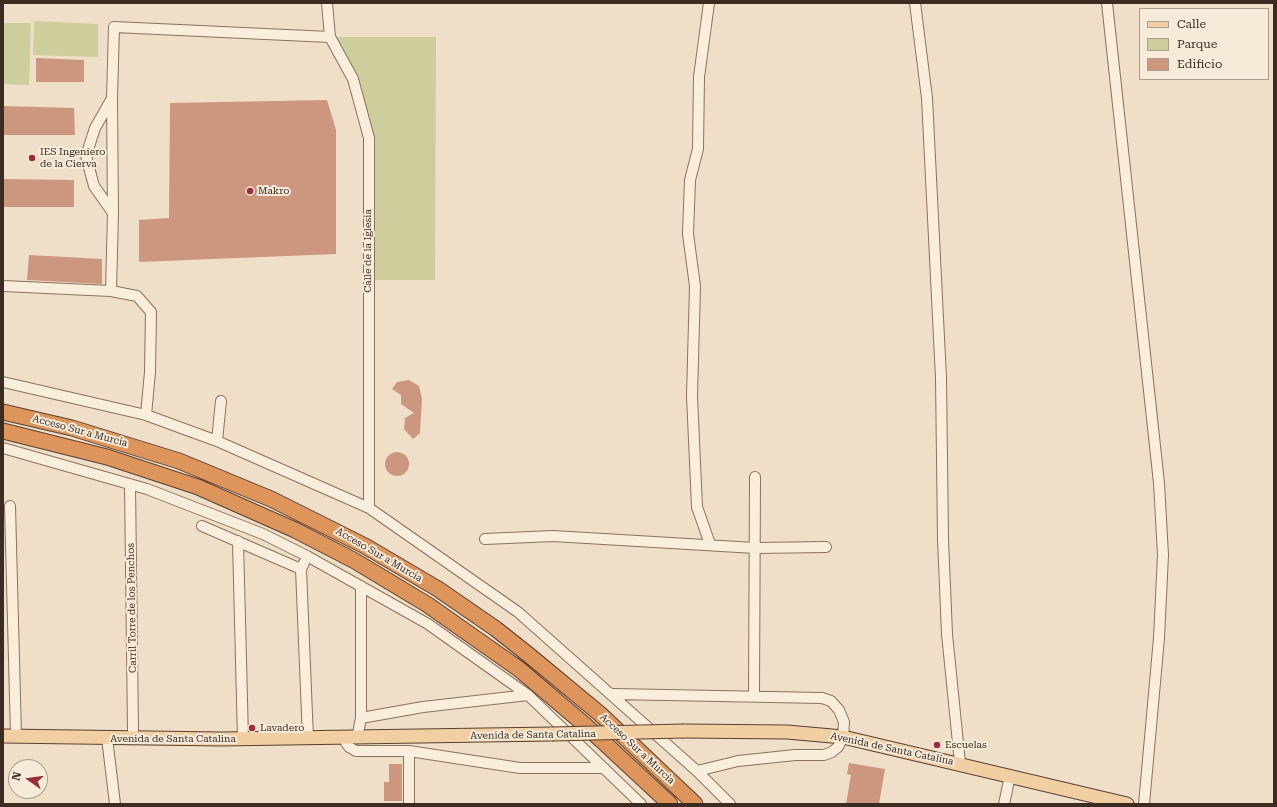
<!DOCTYPE html>
<style>
body{margin:0}
#map{position:relative;width:1277px;height:807px;overflow:hidden;background:#efdfc9;font-family:"Roboto Serif",serif}
canvas{display:block}
.frame{position:absolute;inset:0;border:4px solid #3c2b21;pointer-events:none}
.legend{position:absolute;left:1139px;top:8px;width:130px;height:72px;box-sizing:border-box;background:#f6ead8;border:1px solid #ac9e8f;margin:0;padding:5px 7px;list-style:none;font-size:12px;color:#3c2b21}
.legend li{display:flex;align-items:center;gap:8px;height:20px}
.legend b{width:20px;border:1px solid #ac9e8f}
.north{position:absolute;left:8px;top:759px;width:40px;height:40px;box-sizing:border-box;background:#f6ead8;border:1px solid #ac9e8f;border-radius:50%;rotate:284deg;font-size:11px;font-weight:700;line-height:16px;text-align:center;color:#3c2b21}
.north::after{content:'';display:block;margin:auto;width:14px;height:18px;background:#9b2d3a;clip-path:polygon(50% 0,100% 100%,50% 72%,0 100%)}
</style>
<div id="map">
<canvas width="1277" height="807"></canvas>
<div class="frame"></div>
<ul class="legend">
<li><b style="height:5px;background:#f1cfa2"></b>Calle</li>
<li><b style="height:11px;background:#cdce9c"></b>Parque</li>
<li><b style="height:11px;background:#cd967f"></b>Edificio</li>
</ul>
<div class="north">N</div>
</div>
<script>
const c = document.querySelector('canvas').getContext('2d');
c.lineJoin = 'round';
function fill(path, color) { c.fillStyle = color; c.fill(path, 'evenodd'); }
const toPath = rows => new Path2D(rows.map(r => 'M' + r).join(''));
function stroke(path, color, width, dash) { c.strokeStyle = color; c.lineWidth = width; c.lineCap = dash ? 'butt' : 'round'; c.setLineDash(dash || []); c.stroke(path); }
function label(font, color, halo, rows, align = 'center') {
  c.font = font + ' "Roboto Serif",serif'; c.lineWidth = 4; c.setLineDash([]); c.textBaseline = 'middle'; c.strokeStyle = halo; c.fillStyle = color; for (const [text, x, y, turn = 0] of rows) {
    c.save(); c.translate(x, y); c.rotate((+turn || 0) * Math.PI / 180); c.textAlign = isNaN(turn) ? turn : align; if (halo) c.strokeText(text, 0, 0); c.fillText(text, 0, 0); c.restore();
  }
}
const green = toPath([
 [34,21,98,24,98,57,33,55],
 [3,23,31,23,29,85,3,84],
 [330,37,436,37,435,280,368,280,369,138,353,79]
]);
const building = toPath([
 [36,58,84,60,84,82,36,82],
 [327,100,336,130,336,254,139,262,139,220,169,218,170,103],
 [3,106,74,108,75,135,3,135],
 [3,179,74,180,74,207,3,207],
 [29,255,102,259,102,284,27,280],
 [409,380,419,386,422,399,420,433,413,439,404,429,405,418,414,413,401,404,401,395,392,389,397,382],
 '385 464a12 12 0 1 1 24 0a12 12 0 1 1-24 0Z',
 [849,763,885,769,879,804,846,804,851,775,847,774],
 [389,764,402,764,402,801,384,801,384,782,389,782]
]);
const minor = toPath([
 [327,3,330,37,353,79,369,138,369,508],
 [709,3,699,77,698,149,690,180,688,234,695,286,692,396,697,507,710,544],
 [915,3,927,98,941,378,943,539,947,634,960,763],
 [1107,3,1159,483,1163,555,1159,638,1144,804],
 [111,100,95,128,86,156,94,186,113,213],
 [3,286,111,291],
 [3,382,146,415,217,441,369,508,518,612,697,771,730,804],
 [146,415,150,372,151,312,137,296,111,291,113,213,112,98,114,27,330,37],
 [217,441,221,401],
 [3,448,147,489,263,534,307,556,428,624,528,695,641,804],
 [130,484,133,731],
 [10,506,16,736],
 [202,526,301,569,304,563],
 [485,539,553,536,755,548,826,547],
 [238,541,243,739],
 [301,569,308,739],
 [361,586,361,718],
 [613,694,822,698,831,701,839,710,844,722,843,737,838,747,832,752,824,755,795,755,738,761,697,771],
 [754,696,755,477],
 [107,738,115,804],
 [343,738,349,747,356,751,409,751,520,768,604,768],
 [357,738,361,718,423,707,528,695],
 [409,804,409,751],
 [1004,804,1010,776]
]);
const major = toPath([
 [684,731,787,732,843,737,1127,804],
 [3,736,221,739,552,734]
]);
const highway = toPath([
 [3,412,72,428,179,461,271,499,365,546,438,589,496,629,530,656,600,714,695,804],
 [3,431,107,457,198,487,295,530,355,561,428,605,519,669,585,725,670,804]
]);
const majorBridge = toPath([
 [552,734,684,731]
]);
const markers = [
 [32,158,4,"#9b2d3a"],
 [250,191,4,"#9b2d3a"],
 [252,728,4,"#9b2d3a"],
 [937,745,4,"#9b2d3a"]
];
const poiNames = [
 ["IES Ingeniero",40,152],
 ["de la Cierva",40,164],
 ["Makro",258,191],
 ["Lavadero",260,728],
 ["Escuelas",945,745]
];
const streetNames = [
 ["Calle de la Iglesia",368,251,-90],
 ["Acceso Sur a Murcia",80,431,15],
 ["Acceso Sur a Murcia",379,555,30],
 ["Carril Torre de los Penchos",132,608,-91],
 ["Avenida de Santa Catalina",533,735,-1],
 ["Avenida de Santa Catalina",173,739],
 ["Acceso Sur a Murcia",637,749,43],
 ["Avenida de Santa Catalina",892,749,12]
];
fill(green, '#cdce9c');
fill(building, '#cd967f');
stroke(minor, '#8c715d', 12);
stroke(major, '#5a3f31', 15);
stroke(highway, '#5a3f31', 17);
stroke(minor, '#f9eddc', 10);
stroke(major, '#f1cfa2', 13);
stroke(highway, '#dd955b', 15);
stroke(majorBridge, '#5a3f31', 15, []);
stroke(majorBridge, '#f1cfa2', 13);
for (const [x, y, r, color] of markers) { const dot = new Path2D(); dot.arc(x, y, r, 0, 2 * Math.PI); c.fillStyle = color; c.fill(dot); stroke(dot, '#f6ead8', 1.5); }
label('10px', '#3c2b21', '#f6ead8', poiNames, 'left');
label('10px', '#3c2b21', '#f6ead8', streetNames);
</script>
